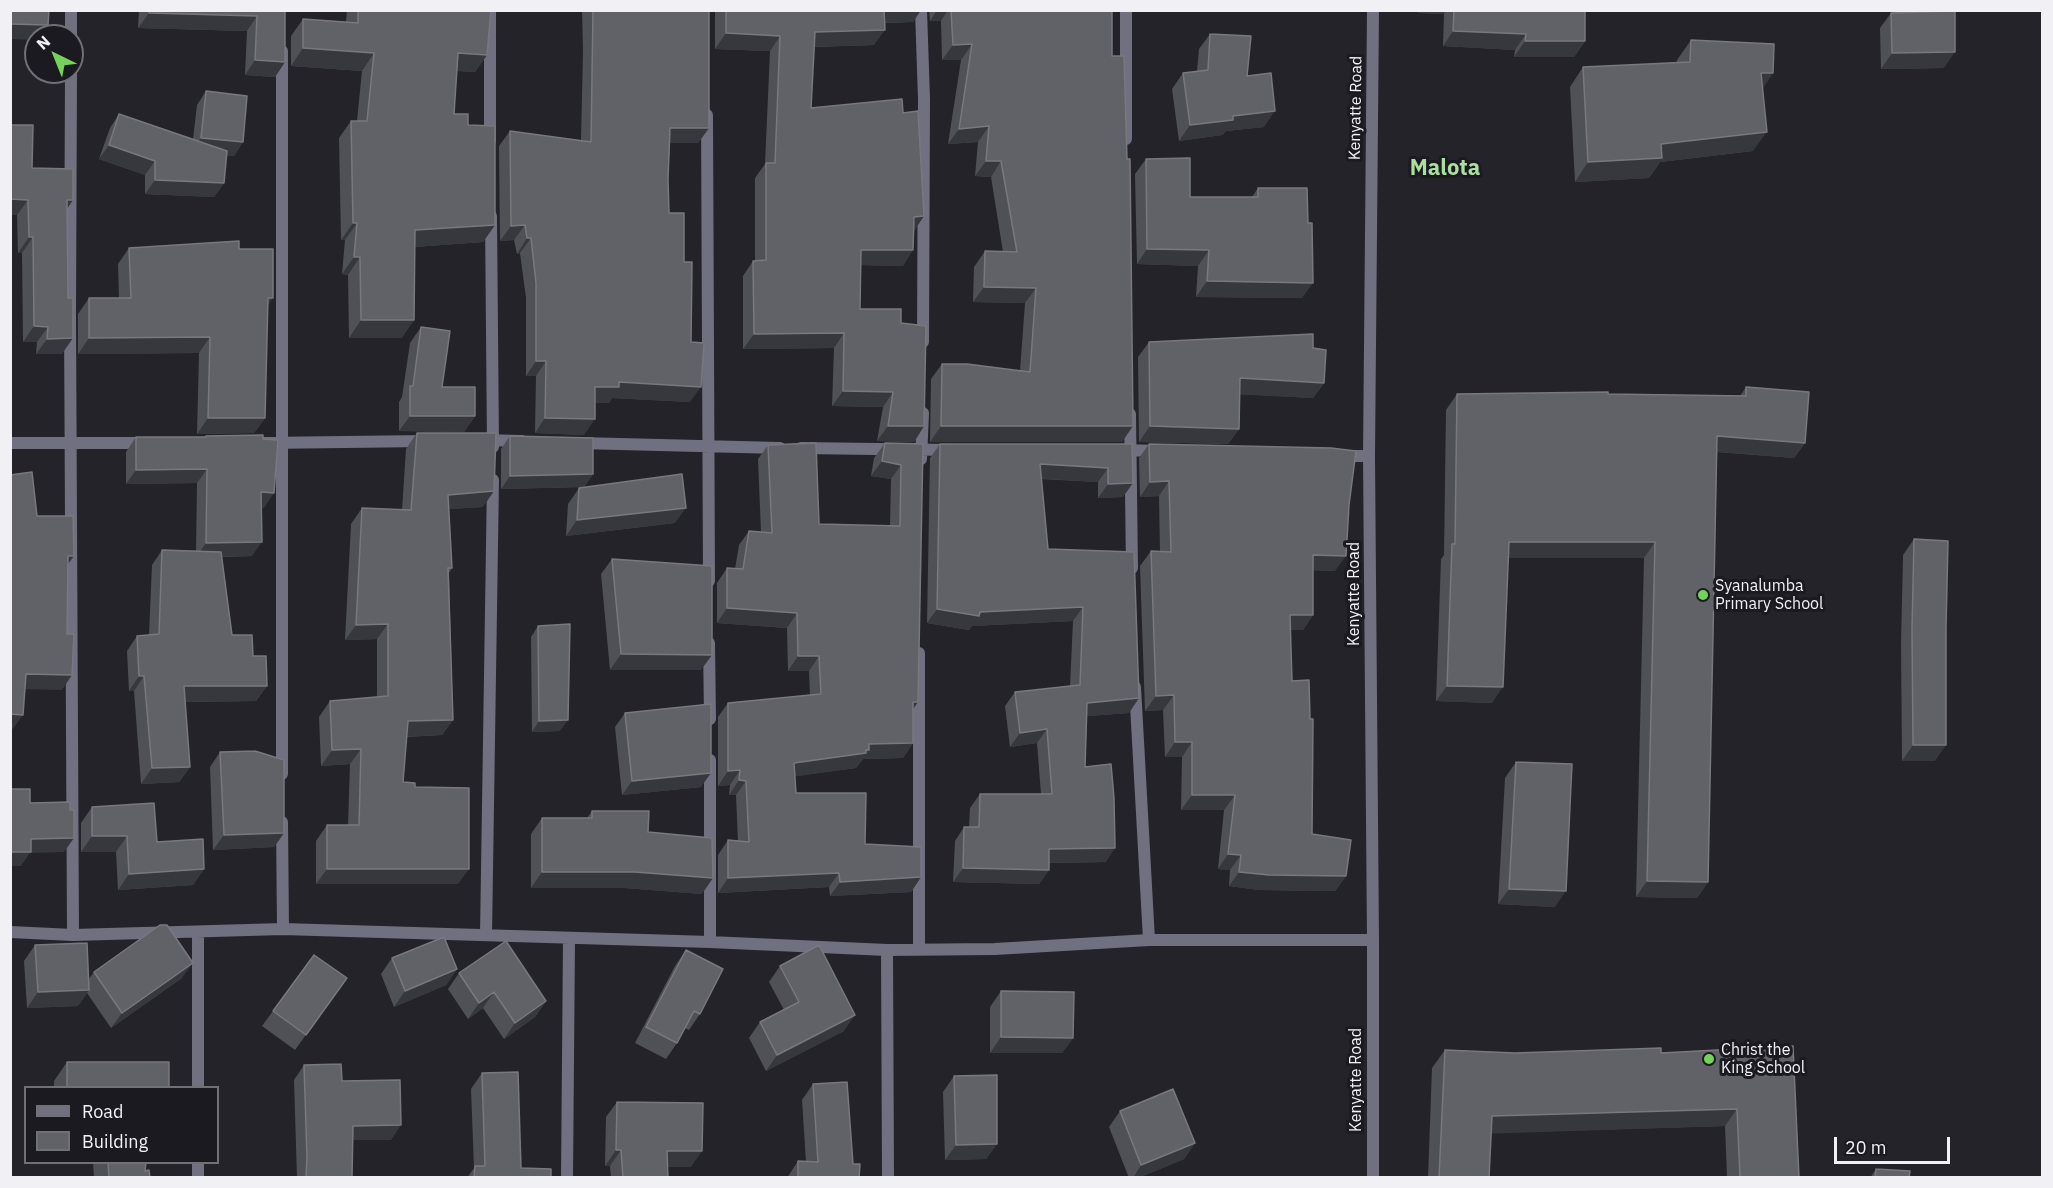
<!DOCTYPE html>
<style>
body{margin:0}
#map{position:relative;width:2053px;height:1188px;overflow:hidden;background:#24232a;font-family:"IBM Plex Sans",sans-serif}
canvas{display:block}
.frame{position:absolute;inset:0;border:12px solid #f1f0f5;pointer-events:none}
.legend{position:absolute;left:24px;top:1086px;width:195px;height:78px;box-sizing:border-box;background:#1a1a20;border:2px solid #707075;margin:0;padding:8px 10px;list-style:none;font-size:18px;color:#f1f0f5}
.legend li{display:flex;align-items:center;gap:12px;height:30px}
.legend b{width:30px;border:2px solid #707075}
.north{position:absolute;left:24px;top:24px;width:60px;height:60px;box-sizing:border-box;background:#1a1a20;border:2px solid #707075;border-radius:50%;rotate:317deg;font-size:16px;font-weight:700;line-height:24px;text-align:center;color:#f1f0f5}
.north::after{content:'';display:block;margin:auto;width:21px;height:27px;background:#75d25b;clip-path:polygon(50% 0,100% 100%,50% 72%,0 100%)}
.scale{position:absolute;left:1834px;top:1137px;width:116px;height:27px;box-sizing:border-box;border:3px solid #f1f0f5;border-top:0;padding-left:8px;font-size:18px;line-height:21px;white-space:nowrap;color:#f1f0f5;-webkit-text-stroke:4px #1a1a20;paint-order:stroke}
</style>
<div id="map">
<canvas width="2053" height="1188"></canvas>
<div class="frame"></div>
<ul class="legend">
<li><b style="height:8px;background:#717081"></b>Road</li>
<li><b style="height:16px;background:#616168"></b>Building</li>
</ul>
<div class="north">N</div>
<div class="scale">20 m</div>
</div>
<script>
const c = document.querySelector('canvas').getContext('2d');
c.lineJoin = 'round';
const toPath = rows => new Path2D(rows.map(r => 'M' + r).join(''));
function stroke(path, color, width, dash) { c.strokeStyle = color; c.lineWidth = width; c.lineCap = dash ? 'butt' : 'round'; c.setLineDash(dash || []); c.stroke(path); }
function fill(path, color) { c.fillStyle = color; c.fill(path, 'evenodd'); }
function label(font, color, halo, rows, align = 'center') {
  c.font = font + ' "IBM Plex Sans",sans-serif'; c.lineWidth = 6; c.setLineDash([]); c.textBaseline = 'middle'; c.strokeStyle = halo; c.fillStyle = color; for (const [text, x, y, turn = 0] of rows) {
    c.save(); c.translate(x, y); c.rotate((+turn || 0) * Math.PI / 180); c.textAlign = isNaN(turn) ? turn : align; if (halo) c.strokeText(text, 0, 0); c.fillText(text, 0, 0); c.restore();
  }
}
const minor = toPath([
 [490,10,490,141],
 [921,10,924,99,923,342],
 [71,36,71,10],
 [71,72,70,317,73,935],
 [707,115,709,581],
 [1126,139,1126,10],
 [491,216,493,447],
 [1130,414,1132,568],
 [480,440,522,441],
 [10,443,147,443],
 [264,443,426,441],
 [579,443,780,448],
 [801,448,951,450],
 [1119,450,1161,451],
 [1340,456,1369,456],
 [921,459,923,413],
 [709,643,710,719],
 [919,653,919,949],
 [1135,687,1149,940],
 [710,760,710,942],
 [282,774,282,51],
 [282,822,283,929],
 [10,932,73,935,283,929,710,942,887,950,995,949,1149,940,1373,940],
 [198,932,198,1088],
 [486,935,493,480],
 [887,950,888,1178],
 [198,1162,198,1178],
 [567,1178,569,939],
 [1373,1178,1373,940,1369,456,1373,10]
]);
const wall = toPath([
 [139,10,285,10,285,62,275,77,245,75,247,31,138,28],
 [347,10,491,10,487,55,475,72,457,71,454,114,468,125,495,225,483,242,414,247,402,338,349,338,348,275,342,274,345,240,341,240,339,138,351,121,357,121,362,71,291,66,291,36,303,19,346,22],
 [582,10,709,10,709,128,698,143,670,143,668,179,669,213,684,262,690,402,612,398,609,403,595,403,584,435,535,433,536,376,526,376,526,298,520,253,517,254,514,240,500,241,499,146,510,131,581,141,583,50],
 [715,10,921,10,913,22,884,23,874,45,814,47,811,108,903,113,924,216,914,231,903,266,861,265,860,309,901,323,924,426,914,442,877,441,883,407,832,406,834,348,743,349,743,276,753,261,755,261,755,178,765,164,770,51,715,49],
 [929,10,1112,10,1112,56,1122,442,930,442,931,379,942,364,1020,371,1025,303,973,302,974,267,985,251,1003,252,991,177,975,176,978,142,948,144,961,60,942,60,941,21,930,21],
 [1418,10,1585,10,1585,41,1574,57,1514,57,1515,50,1443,46,1444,14,1418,13],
 [1891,13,1944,68,1881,69,1880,28],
 [1210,34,1247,76,1264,127,1226,131,1222,135,1179,141,1172,89,1183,73,1197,71,1199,49],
 [1691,40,1762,89,1753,151,1660,162,1649,178,1575,182,1570,87,1583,67,1677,63,1677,60],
 [206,91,243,142,234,156,226,155,224,183,214,197,145,194,145,175,99,159,110,128,119,114,193,139,197,105],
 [10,125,32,168,73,200,67,209,62,354,36,354,37,342,23,342,22,253,18,253,17,215,10,215],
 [1146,159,1190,197,1252,197,1258,188,1302,298,1196,297,1198,266,1137,264,1135,174],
 [129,248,239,249,267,306,265,418,254,433,197,434,199,353,78,354,78,314,89,298,119,298,118,264],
 [421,327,442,387,475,416,464,432,399,431,399,402,402,397,410,343],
 [1149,342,1313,348,1324,383,1313,398,1240,394,1239,429,1228,444,1139,442,1138,357],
 [1746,387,1805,443,1794,458,1717,452,1708,882,1697,898,1636,897,1644,558,1508,558,1492,703,1436,701,1441,559,1444,555,1446,410,1457,394,1608,394,1740,396],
 [417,433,483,507,449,509,452,568,449,573,453,720,442,735,406,737,403,782,415,787,458,884,316,884,316,841,327,825,348,825,350,764,321,766,319,717,330,701,377,697,377,639,345,640,351,524,362,508,402,510,406,449],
 [206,436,264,508,261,507,252,556,222,557,232,635,253,656,267,686,256,701,185,702,190,767,179,782,141,784,134,691,129,691,127,651,137,636,149,635,152,565,162,550,196,551,197,483,126,484,126,452,136,437,205,437],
 [510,436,593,474,584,487,501,489,501,449],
 [885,443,923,444,918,702,913,709,913,743,903,758,863,759,856,768,795,776,796,793,865,844,921,877,911,892,830,896,829,887,718,893,718,855,728,840,738,841,736,795,729,795,730,785,718,786,718,717,728,703,810,695,809,671,788,671,787,628,717,623,717,583,727,568,735,569,739,545,749,531,761,532,758,459,768,445,819,524,890,526,891,479,871,476,874,458],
 [940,444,1132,444,1123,497,1098,498,1098,482,1041,479,1048,549,1134,552,1129,713,1087,716,1085,767,1106,862,1049,863,1049,870,1039,884,953,882,955,841,964,827,969,827,970,808,980,794,1041,794,1037,743,1010,747,1005,706,1015,692,1070,686,1073,621,972,626,969,630,927,623,930,458],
 [1149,444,1335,571,1313,570,1313,615,1303,630,1290,630,1292,681,1310,719,1312,834,1346,876,1335,891,1259,890,1229,886,1230,870,1218,869,1224,810,1181,810,1182,757,1165,757,1163,710,1145,711,1140,566,1151,551,1160,552,1159,496,1140,497,1139,458],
 [579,488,675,523,566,536,568,504],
 [1914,539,1935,761,1902,761,1901,644,1903,555],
 [612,559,701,670,610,670,601,574],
 [538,626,560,731,532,732,531,637],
 [625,713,701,787,622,795,615,727],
 [220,752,284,833,274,847,213,850,210,767],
 [1516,762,1555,907,1498,904,1505,778],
 [92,807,157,842,204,869,193,885,118,890,116,852,81,852,81,823],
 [592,811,648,832,702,894,624,888,531,888,531,834,542,818,587,818],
 [35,945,88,980,94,972,182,978,111,1028,87,993,78,1006,27,1008,24,961],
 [686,950,700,1014,689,1030,685,1028,677,1043,666,1059,635,1043,675,966],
 [392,958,457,969,446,985,394,1007,381,974],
 [780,966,844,1031,766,1071,749,1038,760,1022,784,1010,769,982],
 [459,973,546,1001,535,1017,504,1039,483,1008,468,1019,448,989],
 [347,978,295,1050,262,1026,273,1011],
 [1001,991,1073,1038,1062,1053,990,1053,990,1007],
 [1793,1046,1799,1178,1727,1178,1725,1126,1491,1133,1489,1178,1428,1178,1432,1068,1445,1050,1515,1053,1661,1053],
 [67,1062,169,1088,54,1088,54,1081],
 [304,1065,342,1081,391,1140,353,1140,352,1178,297,1178,294,1080],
 [482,1073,521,1168,551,1178,467,1178,474,1168,471,1089],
 [954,1076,997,1144,986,1159,945,1160,943,1092],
 [813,1084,853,1164,859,1178,787,1178,798,1161,806,1162,802,1100],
 [617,1102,691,1167,668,1167,668,1178,611,1178,610,1166,605,1166,606,1117],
 [1120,1111,1195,1143,1184,1159,1138,1178,1129,1178,1109,1127],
 [93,1162,146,1162,145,1171,150,1178,94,1178],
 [1876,1169,1909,1178,1870,1178]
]);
const shadedWall = toPath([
 [882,10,921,10,913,22,873,23],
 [937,10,948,10,941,21,930,21],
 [1419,10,1446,10,1444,14,1418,13],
 [149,13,257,16,247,31,138,28],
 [10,24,48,25,40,36,36,36,36,40,10,39],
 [885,30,874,45,805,47,815,32],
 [1453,31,1526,34,1515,50,1443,46],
 [726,33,780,36,770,51,715,49],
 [1525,41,1585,41,1574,57,1514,57],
 [972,44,961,60,942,60,953,45],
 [303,48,374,53,362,71,291,66],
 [1955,52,1944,68,1881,69,1892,53],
 [458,53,487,55,475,72,446,70],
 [255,60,285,62,275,77,245,75],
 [1761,73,1773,73,1760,93],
 [1275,111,1264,127,1226,131,1222,135,1179,141,1190,125,1233,116],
 [989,126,978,142,948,144,959,129],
 [670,128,709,128,698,143,660,143],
 [1767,132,1753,151,1660,162,1649,178,1575,182,1588,162,1661,144],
 [201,138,243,142,234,156,191,152],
 [109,145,155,161,145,175,99,159],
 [986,161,1001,161,991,177,975,176],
 [155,180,224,183,214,197,145,194],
 [10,199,28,200,17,215,10,215],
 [67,200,73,200,62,216],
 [924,216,913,232,914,217],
 [353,223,357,223,345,240,341,240],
 [495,225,483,242,402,248,415,230],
 [525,225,514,240,500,241,511,226],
 [29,237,33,237,22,253,18,253],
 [527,238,531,238,520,253,517,254],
 [1147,249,1209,250,1198,266,1137,264],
 [861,250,913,250,903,266,851,265],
 [354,257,360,257,348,275,342,274],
 [1207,281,1313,283,1302,298,1196,297],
 [984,287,1036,288,1025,303,973,302],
 [268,298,273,298,262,314],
 [361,320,414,320,402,338,349,338],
 [34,326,48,327,37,342,23,342],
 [844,333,834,348,743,349,754,334],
 [210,337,199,353,78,354,89,338],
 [73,338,62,354,36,354,47,339],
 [536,361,546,361,536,376,526,376],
 [1240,378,1324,383,1313,398,1229,394],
 [619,382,701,387,690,402,612,398,609,403,584,403,595,387],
 [843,391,893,392,883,407,832,406],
 [410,416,475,416,464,432,399,431],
 [208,418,265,418,254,433,197,434],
 [545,418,595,419,584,435,535,433],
 [888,426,924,426,914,442,877,441],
 [941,426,1133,426,1122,442,930,442],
 [1150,426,1239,429,1228,444,1139,442],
 [1717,436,1805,443,1794,458,1706,451],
 [882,461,901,465,891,479,871,476],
 [1040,464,1108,468,1098,482,1030,478],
 [207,469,197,483,126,484,136,470],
 [593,474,584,487,501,489,510,476],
 [1169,481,1159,496,1140,497,1150,482],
 [1133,483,1123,497,1098,498,1108,484],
 [494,491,483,507,437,510,448,495],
 [261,492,274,493,264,508,251,507],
 [686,508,675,523,566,536,577,520],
 [262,542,252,556,196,557,206,543],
 [1509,542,1655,542,1644,558,1498,558],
 [1313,555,1346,556,1335,571,1302,570],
 [68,556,74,556,63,571],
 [1083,607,1073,621,972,626,969,630,927,623,937,609,980,612],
 [727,608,797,613,787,628,717,623],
 [1290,615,1313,615,1303,630,1280,630],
 [388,624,377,639,345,640,356,625],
 [621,654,712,655,701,670,610,670],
 [798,656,819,656,809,671,788,671],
 [26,674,72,675,62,690,15,689],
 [139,676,144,676,134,691,129,691],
 [184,686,267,686,256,701,173,702],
 [1447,686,1503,687,1492,703,1436,701],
 [1174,695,1163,710,1145,711,1156,696],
 [1139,698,1129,713,1077,717,1087,703],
 [913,702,918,702,908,716],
 [10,714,23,715,12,730,10,730],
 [453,720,442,735,397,737,408,721],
 [568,720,560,731,532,732,539,721],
 [1047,729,1037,743,1010,747,1020,733],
 [1175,742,1192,742,1182,757,1165,757],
 [913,743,903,758,863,759,856,768,784,778,794,763,869,744],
 [1913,745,1946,745,1935,761,1902,761],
 [361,749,350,764,321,766,332,750],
 [190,767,179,782,141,784,152,768],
 [740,770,730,785,718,786,728,771],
 [711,773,701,787,622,795,632,781],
 [739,780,746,781,736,795,729,795],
 [1192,795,1235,795,1224,810,1181,810],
 [284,833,274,847,213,850,224,835],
 [92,836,127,836,116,852,81,852],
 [74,838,64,852,30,853,21,866,10,866,10,852,31,839],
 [1115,848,1106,862,1039,863,1049,849],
 [1228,854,1241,855,1230,870,1218,869],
 [963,868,1049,870,1039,884,953,882],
 [204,869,193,885,118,890,129,874],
 [327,869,469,869,458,884,316,884],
 [542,872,635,872,713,878,702,894,624,888,531,888],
 [1239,872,1346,876,1335,891,1259,890,1229,886],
 [839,873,829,887,718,893,728,878],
 [921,877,911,892,830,896,840,882],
 [1647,881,1708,882,1697,898,1636,897],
 [1509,889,1566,891,1555,907,1498,904],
 [193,963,182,978,111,1028,122,1013],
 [457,969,446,985,394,1007,405,991],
 [89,990,78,1006,27,1008,38,992],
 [494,992,483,1008,468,1019,479,1003],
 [546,1001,535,1017,504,1039,515,1023],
 [855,1015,844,1031,766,1071,777,1055],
 [1001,1037,1073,1038,1062,1053,990,1053],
 [1737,1109,1725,1126,1480,1134,1492,1116],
 [401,1125,391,1140,343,1140,353,1126],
 [1195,1143,1184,1159,1138,1178,1133,1178,1141,1165],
 [997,1144,986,1159,945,1160,956,1145],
 [616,1150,621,1150,610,1166,605,1166],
 [667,1151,702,1151,691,1167,656,1167]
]);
const building = toPath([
 [10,10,49,10,48,25,10,24,10,10],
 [149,10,285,10,285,62,255,60,257,16,149,13,149,10],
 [358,10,491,10,487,55,458,53,454,114,468,114,468,125,495,126,495,225,415,230,414,320,361,320,360,257,354,257,357,223,353,223,351,121,367,121,374,53,303,48,303,19,358,23,358,10],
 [593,10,709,10,709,128,670,128,668,179,669,213,684,213,684,262,692,262,691,342,704,343,701,387,619,382,619,387,595,387,595,419,545,418,546,361,536,361,536,283,531,238,527,238,525,225,511,226,510,131,591,142,593,10],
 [726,10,884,10,885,30,815,32,811,108,902,99,903,113,918,111,924,216,914,217,913,250,861,250,860,309,901,309,901,323,926,326,924,426,888,426,893,392,843,391,844,333,754,334,753,261,766,260,766,163,775,163,780,36,726,33,726,10],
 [951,10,1112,10,1112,56,1124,56,1127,159,1130,159,1133,426,941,426,942,364,967,364,1030,372,1036,288,984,287,985,251,1017,252,1001,161,986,161,989,126,959,129,972,44,953,45,951,10],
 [1454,10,1585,10,1585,41,1525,41,1526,34,1453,31,1454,10],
 [1955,11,1955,52,1892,53,1891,13,1955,11],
 [1210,34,1251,36,1247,76,1271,73,1275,111,1233,116,1233,120,1190,125,1183,73,1208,70,1210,34],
 [1691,40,1774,44,1773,73,1761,73,1767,132,1661,144,1662,158,1588,162,1583,67,1690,62,1691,40],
 [206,91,247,96,243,142,201,138,206,91],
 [119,114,227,151,224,183,155,180,155,161,109,145,119,114],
 [10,125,33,125,32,168,73,169,73,200,67,200,68,298,73,298,73,338,47,339,48,327,34,326,33,237,29,237,28,200,10,199,10,125],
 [1190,158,1190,197,1258,197,1258,188,1307,188,1308,223,1312,223,1313,283,1207,281,1209,250,1147,249,1146,159,1190,158],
 [239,241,239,249,273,249,273,298,268,298,265,418,208,418,210,337,89,338,89,298,131,298,129,248,239,241],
 [421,327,450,331,442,387,475,387,475,416,410,416,410,386,413,386,421,327],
 [1313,334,1313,348,1326,350,1324,383,1240,378,1239,429,1150,426,1149,342,1313,334],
 [1746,387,1809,392,1805,443,1717,436,1708,882,1647,881,1655,542,1509,542,1503,687,1447,686,1452,544,1455,544,1457,394,1608,392,1608,394,1746,396,1746,387],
 [417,433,496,433,494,491,448,495,452,568,448,568,453,720,408,721,403,782,415,783,415,787,469,788,469,869,327,869,327,825,359,825,361,749,332,750,330,701,388,696,388,624,356,625,362,508,411,510,417,433],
 [263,435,263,439,278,440,274,493,261,492,262,542,206,543,207,469,136,470,136,437,206,437,206,436,263,435],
 [510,436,593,438,593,474,510,476,510,436],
 [816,443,819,524,900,526,901,465,882,461,885,443,923,444,918,702,913,702,913,743,869,744,869,750,866,750,866,753,794,763,796,793,866,793,865,844,921,847,921,877,840,882,839,873,728,878,728,840,749,842,746,781,739,780,740,770,728,771,728,703,821,694,819,656,798,656,797,613,727,608,727,568,743,569,749,531,772,533,768,445,816,443],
 [940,444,1132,444,1133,483,1108,484,1108,468,1040,464,1048,549,1134,552,1139,698,1087,703,1085,767,1111,764,1114,798,1115,848,1049,849,1049,870,963,868,964,827,979,827,980,794,1052,794,1047,729,1020,733,1015,692,1080,685,1083,607,980,612,979,616,937,609,940,444],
 [1149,444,1331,448,1356,451,1349,505,1346,556,1313,555,1313,615,1290,615,1292,681,1309,680,1310,719,1313,719,1312,834,1351,840,1346,876,1269,875,1239,872,1241,855,1228,854,1235,795,1192,795,1192,742,1175,742,1174,695,1156,696,1151,551,1171,552,1169,481,1150,482,1149,444],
 [32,472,37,516,73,516,74,556,68,556,67,634,74,634,72,675,26,674,23,715,10,714,10,475,32,472],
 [682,474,686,508,577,520,579,488,682,474],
 [1914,539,1948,541,1946,628,1946,745,1913,745,1912,629,1914,539],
 [162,550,221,552,232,635,252,635,253,656,266,656,267,686,184,686,190,767,152,768,144,676,139,676,137,636,159,634,162,550],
 [612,559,712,566,712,655,621,654,612,559],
 [570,624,568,720,539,721,538,626,570,624],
 [711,704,711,773,632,781,625,713,711,704],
 [255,751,284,760,284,833,224,835,220,752,255,751],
 [1516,762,1572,764,1566,891,1509,889,1516,762],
 [10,789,30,789,30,803,70,802,70,810,74,810,74,838,31,839,31,852,10,852,10,789],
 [154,803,157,842,203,839,204,869,129,874,127,836,92,836,92,807,154,803],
 [592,811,649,811,648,832,712,838,713,878,635,872,542,872,542,818,592,818,592,811],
 [160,925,167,925,193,963,122,1013,94,972,160,925],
 [444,937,457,969,405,991,392,958,444,937],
 [506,941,546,1001,515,1023,494,992,479,1003,459,973,506,941],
 [87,943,89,990,38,992,35,945,87,943],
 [819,945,855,1015,777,1055,760,1022,799,1002,780,966,819,945],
 [686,950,723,969,700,1014,694,1011,677,1043,646,1027,686,950],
 [314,955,347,978,306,1035,273,1011,314,955],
 [1001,991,1074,992,1073,1038,1001,1037,1001,991],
 [1793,1046,1799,1178,1740,1178,1737,1109,1492,1116,1489,1178,1439,1178,1445,1050,1515,1053,1661,1048,1661,1053,1793,1046],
 [67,1062,169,1062,169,1088,67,1088,67,1062],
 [341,1064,342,1081,400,1080,401,1125,353,1126,352,1178,306,1178,307,1157,304,1065,341,1064],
 [518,1072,521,1168,551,1169,551,1178,474,1178,475,1166,485,1166,482,1073,518,1072],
 [997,1075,997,1144,956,1145,954,1076,997,1075],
 [847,1082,853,1164,860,1164,859,1178,798,1178,798,1161,818,1162,813,1084,847,1082],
 [1173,1089,1195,1143,1141,1165,1120,1111,1173,1089],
 [617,1102,703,1103,702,1151,667,1151,668,1178,623,1178,621,1150,616,1150,617,1102],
 [108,1162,146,1162,145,1171,149,1170,150,1178,109,1178,108,1162],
 [1876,1169,1910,1171,1909,1178,1875,1178,1876,1169]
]);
const markers = [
 [1703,595,6,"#75d25b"],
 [1709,1059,6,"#75d25b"]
];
const streetNames = [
 ["Kenyatte Road",1356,108,-89],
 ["Kenyatte Road",1354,594,-90],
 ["Kenyatte Road",1356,1080,-90]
];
const poiNames = [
 ["Syanalumba",1715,586],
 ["Primary School",1715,604],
 ["Christ the",1721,1050],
 ["King School",1721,1068]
];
const districtNames = [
 ["Malota",1445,169]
];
stroke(minor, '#717081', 12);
fill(wall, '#505057');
fill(shadedWall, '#37373e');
fill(building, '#616168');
stroke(building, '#78787e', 1.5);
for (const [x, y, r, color] of markers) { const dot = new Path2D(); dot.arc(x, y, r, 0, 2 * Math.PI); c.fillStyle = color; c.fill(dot); stroke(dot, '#1a1a20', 2); }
label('16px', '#f1f0f5', '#1a1a20', streetNames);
label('16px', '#f1f0f5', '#1a1a20', poiNames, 'left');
label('bold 22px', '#acde9f', '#1a1a20', districtNames);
</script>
